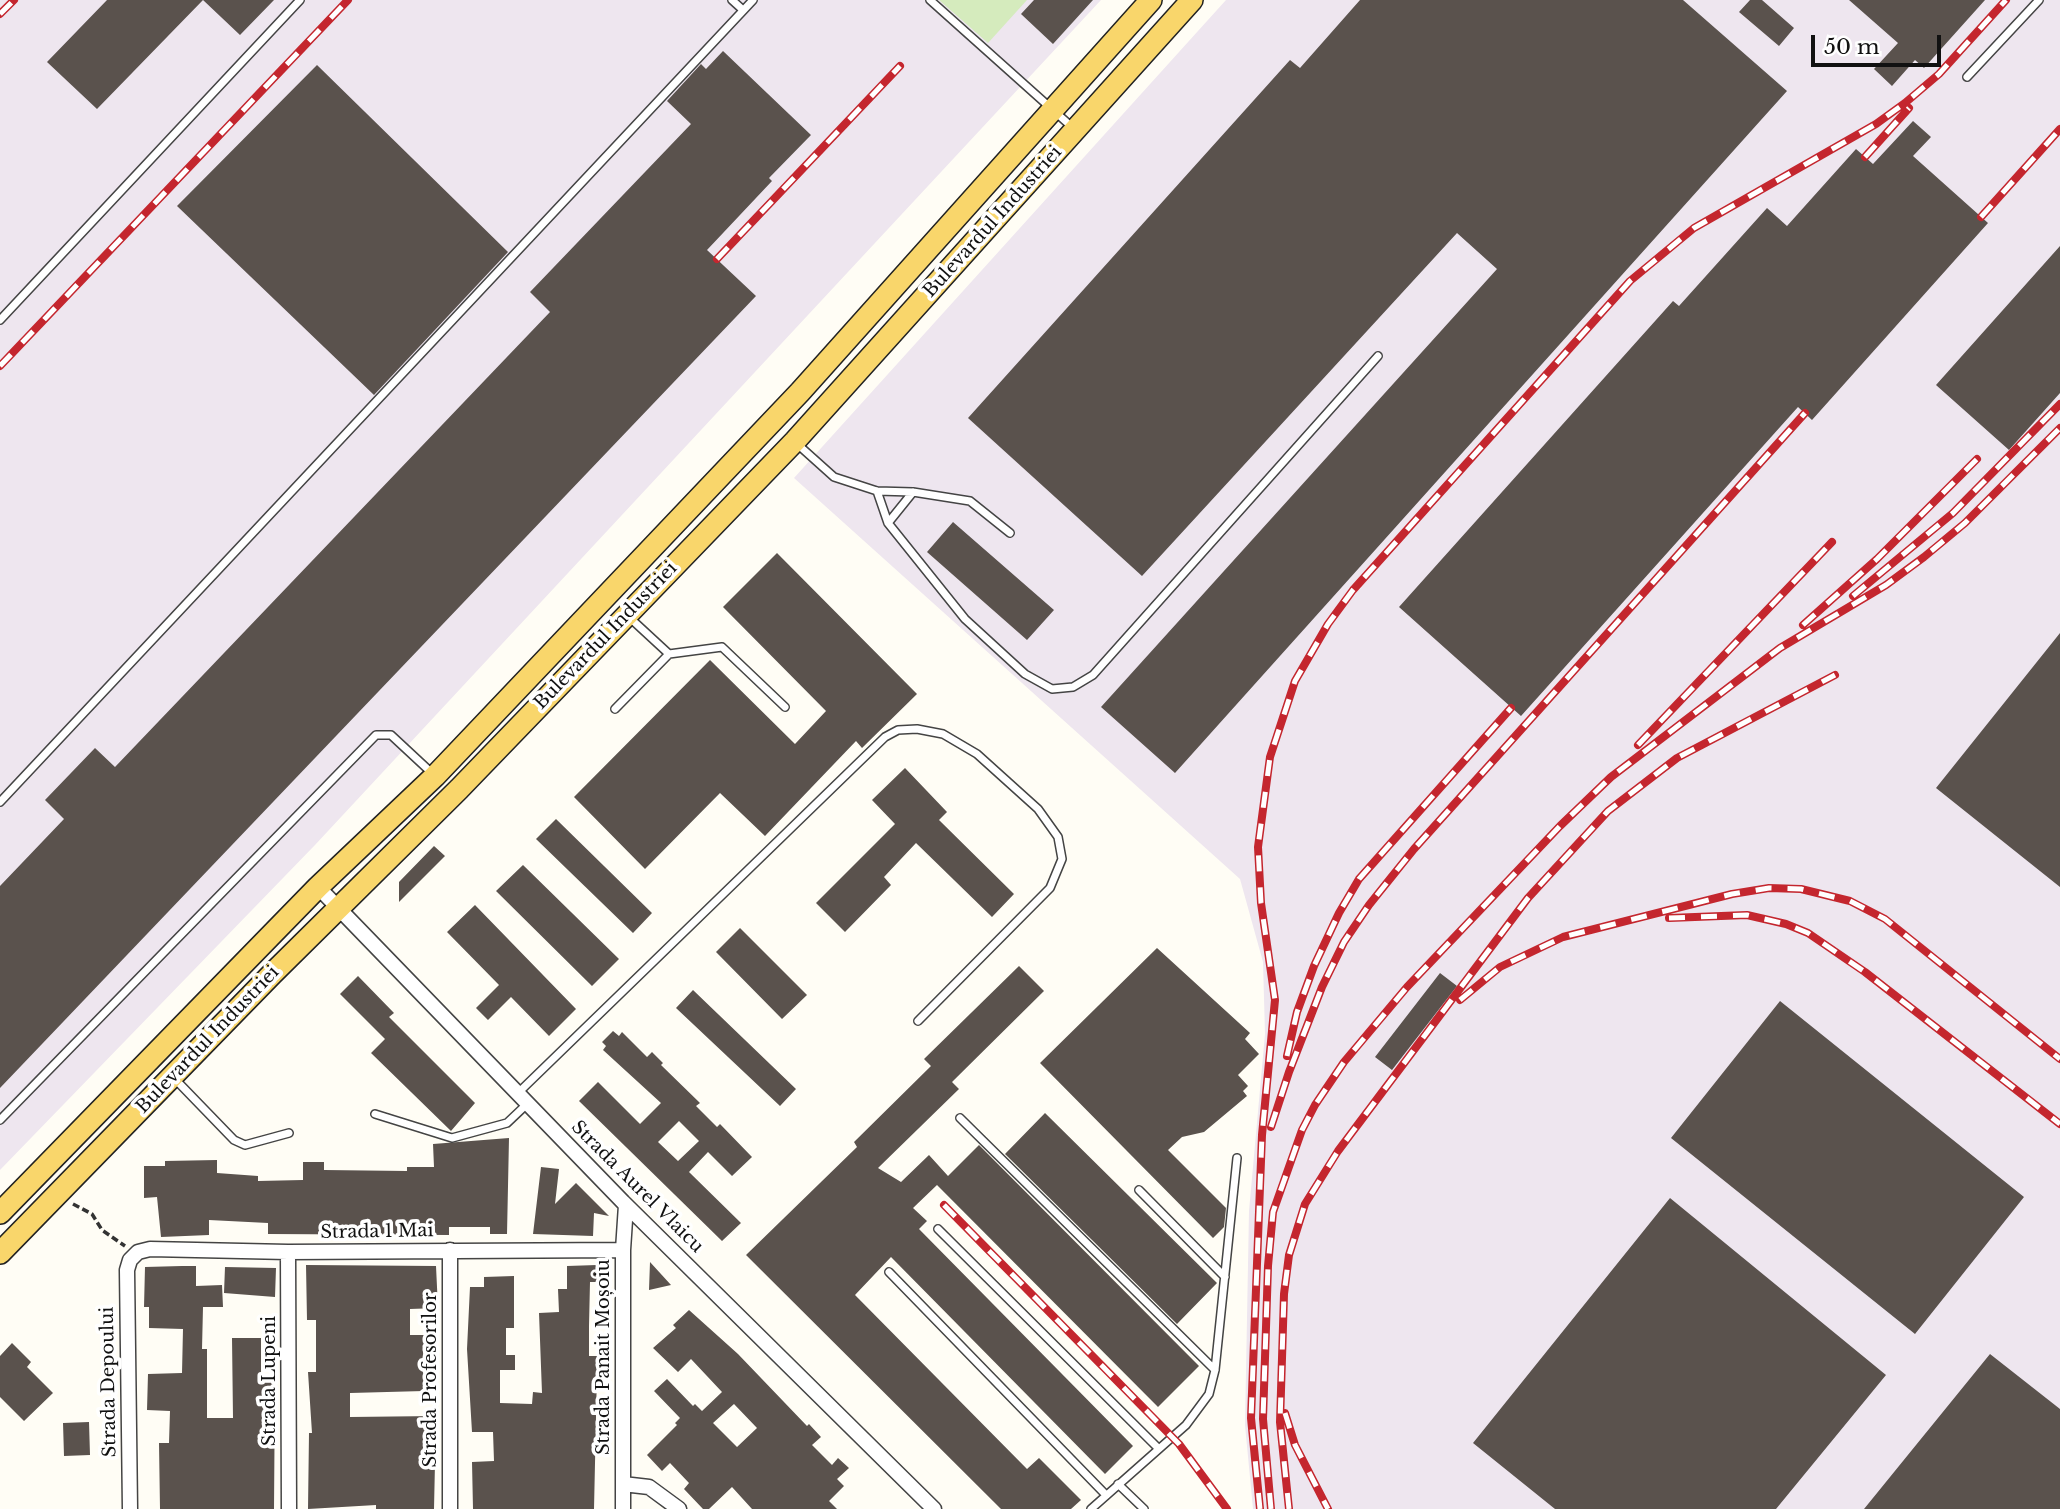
<!DOCTYPE html>
<meta charset="utf-8">
<style>
body{margin:0}
#map{position:relative;width:2060px;height:1509px;overflow:hidden;background:#fffdf5;font-family:"Libre Baskerville",serif}
canvas{display:block}
.scale{position:absolute;left:1811px;top:35px;width:130px;height:32px;box-sizing:border-box;border:4px solid #111;border-top:0;padding-left:9px;font-size:21px;line-height:24px;white-space:nowrap;color:#111;-webkit-text-stroke:5px #fff;paint-order:stroke}
</style>
<div id="map">
<canvas width="2060" height="1509"></canvas>
<div class="scale">50 m</div>
</div>
<script>
const c = document.querySelector('canvas').getContext('2d');
c.lineJoin = 'round';
function fill(path, color) { c.fillStyle = color; c.fill(path, 'evenodd'); }
const toPath = rows => new Path2D(rows.map(r => 'M' + r).join(''));
function stroke(path, color, width, dash) { c.strokeStyle = color; c.lineWidth = width; c.lineCap = dash ? 'butt' : 'round'; c.setLineDash(dash || []); c.stroke(path); }
function label(font, color, halo, rows, align = 'center') {
  c.font = font + ' "Libre Baskerville",serif'; c.lineWidth = 7; c.setLineDash([]); c.textBaseline = 'middle'; c.strokeStyle = halo; c.fillStyle = color; for (const [text, x, y, turn = 0] of rows) {
    c.save(); c.translate(x, y); c.rotate((+turn || 0) * Math.PI / 180); c.textAlign = isNaN(turn) ? turn : align; if (halo) c.strokeText(text, 0, 0); c.fillText(text, 0, 0); c.restore();
  }
}
const industrial = toPath([
 [0,0,1101,0,315,845,0,1170],
 [1226,0,2060,0,2060,1509,1253,1509,1245,1425,1249,1211,1265,1034,1263,962,1240,879,794,478]
]);
const green = toPath([
 [939,0,1027,0,988,43]
]);
const building = toPath([
 [107,0,274,0,240,35,203,0,97,109,47,62],
 [1034,0,1093,0,1053,44,1021,14],
 [1360,0,1683,0,1787,91,1175,773,1101,707,1497,269,1457,233,1142,576,968,418,1290,60,1300,68],
 [1750,0,1762,0,1794,28,1779,46,1739,12],
 [1849,0,1985,0,1924,68,1915,60,1892,86,1874,69,1898,43],
 [723,51,811,135,769,178,772,181,707,250,756,296,0,1088,0,886,64,819,45,800,95,748,115,767,550,312,530,292,691,124,667,101,701,64,706,69],
 [317,65,508,252,374,395,177,206],
 [1913,121,1931,137,1913,156,1988,223,1812,420,1798,407,1521,716,1399,607,1673,301,1679,306,1767,208,1787,226,1856,149,1873,164],
 [2060,246,2060,393,2009,450,1936,385],
 [953,522,1054,610,1027,640,927,552],
 [777,553,917,694,862,748,856,741,765,836,720,793,645,869,574,797,710,660,795,744,826,711,723,607],
 [2060,633,2060,887,1936,788],
 [905,768,947,812,939,820,1014,894,992,917,916,843,884,877,891,885,845,932,816,903,895,824,872,800],
 [556,819,652,913,633,933,536,839],
 [434,846,445,856,399,902,399,882],
 [523,865,619,959,592,986,496,891],
 [475,905,576,1009,549,1036,511,997,488,1020,476,1008,499,985,447,932],
 [740,928,807,995,782,1019,716,952],
 [1157,948,1250,1033,1245,1039,1259,1054,1238,1075,1248,1086,1243,1091,1247,1096,1204,1132,1182,1137,1168,1150,1226,1208,1224,1227,1213,1238,1040,1063],
 [1019,966,1044,991,952,1082,959,1089,878,1168,901,1182,929,1155,948,1176,979,1145,1199,1366,1158,1407,937,1185,913,1208,927,1221,919,1229,1133,1446,1105,1474,891,1257,855,1295,1027,1469,1039,1458,1081,1500,1071,1509,1001,1509,746,1255,857,1147,854,1142,931,1066,924,1059],
 [1440,973,1457,986,1392,1070,1375,1057],
 [358,976,394,1013,389,1017,475,1103,451,1131,371,1053,385,1039,340,994],
 [693,990,796,1089,780,1106,676,1008],
 [1780,1001,2024,1197,1915,1334,1671,1138],
 [613,1031,619,1036,622,1032,647,1057,652,1052,663,1063,661,1065,700,1103,696,1106,717,1127,720,1124,752,1157,732,1176,708,1152,689,1172,741,1223,722,1241,579,1101,598,1082,640,1124,661,1103,603,1050,606,1046,602,1042],
 [679,1121,699,1141,678,1161,658,1142],
 [1045,1113,1217,1283,1177,1324,1005,1154],
 [509,1138,507,1234,490,1234,490,1227,449,1227,449,1235,268,1234,268,1223,209,1220,209,1235,161,1237,157,1197,144,1198,144,1166,165,1166,165,1161,217,1160,217,1173,258,1176,258,1181,303,1180,303,1162,324,1162,324,1170,407,1171,407,1167,434,1167,433,1144],
 [541,1167,559,1169,555,1204,576,1183,609,1216,594,1213,593,1236,533,1234],
 [1670,1198,1886,1375,1776,1509,1555,1509,1473,1443],
 [650,1262,671,1285,649,1290],
 [306,1265,436,1266,438,1308,410,1309,410,1335,435,1335,435,1349,423,1349,424,1391,350,1393,350,1417,436,1416,434,1509,376,1509,376,1505,308,1509,309,1433,312,1433,308,1372,316,1372,316,1320,307,1320],
 [597,1265,597,1282,590,1282,589,1326,589,1356,597,1356,597,1371,594,1509,473,1509,472,1462,494,1461,493,1432,472,1432,467,1349,470,1287,484,1287,484,1277,514,1276,514,1328,506,1328,506,1355,515,1355,515,1370,500,1370,500,1403,532,1404,533,1392,542,1393,539,1313,559,1312,558,1289,567,1289,567,1266],
 [182,1266,196,1266,196,1286,222,1285,223,1307,203,1307,202,1349,207,1349,207,1418,233,1418,232,1338,261,1338,261,1376,275,1376,274,1509,160,1509,159,1443,169,1443,170,1411,147,1410,148,1374,182,1373,183,1329,149,1328,149,1307,144,1307,145,1267],
 [225,1267,276,1268,275,1297,224,1293],
 [689,1310,738,1354,807,1426,809,1424,821,1437,812,1445,832,1465,838,1458,849,1468,837,1479,844,1486,829,1501,837,1509,752,1509,732,1487,709,1509,703,1509,684,1489,689,1483,670,1463,662,1471,647,1455,677,1425,675,1423,680,1418,654,1391,667,1379,693,1406,695,1404,702,1411,722,1392,691,1359,678,1372,653,1348,676,1328,673,1325],
 [734,1404,757,1428,737,1447,713,1423],
 [12,1343,31,1362,27,1367,53,1393,24,1421,0,1397,0,1356],
 [1990,1354,2060,1409,2060,1509,1864,1509],
 [89,1422,90,1455,64,1456,63,1423]
]);
const path = toPath([
 [73,1204,92,1214,102,1230,125,1246]
]);
const service = toPath([
 [732,0,743,10],
 [930,0,1072,127],
 [1967,77,2039,0],
 [0,320,300,0],
 [795,442,834,477,877,491,913,492,970,501,1010,533],
 [877,491,888,523,965,619,1025,674,1052,689,1073,687,1093,675,1378,356],
 [888,523,913,492],
 [630,618,669,654,722,647,785,707],
 [615,709,669,654],
 [0,802,753,0],
 [173,1077,234,1140,245,1145,289,1133],
 [518,1093,885,737,898,730,917,729,943,734,977,754,1038,809,1058,837,1062,859,1050,888,918,1021],
 [375,1114,452,1138,507,1123,527,1104],
 [960,1118,1215,1370],
 [0,1120,376,735,391,735,434,775],
 [1139,1190,1225,1277],
 [938,1229,1158,1448],
 [889,1272,1106,1495],
 [1118,1484,1144,1509],
 [1091,1509,1186,1425,1209,1394,1215,1370,1237,1158]
]);
const minor = toPath([
 [318,887,623,1202,934,1509],
 [288,1252,289,1509],
 [623,1484,649,1487,679,1509],
 [130,1509,127,1270,130,1260,138,1252,150,1249,288,1252,623,1250],
 [450,1509,450,1250],
 [623,1509,623,1250,626,1205]
]);
const primary = toPath([
 [0,1213,318,887,435,776,800,392,1151,0],
 [0,1253,272,974,459,789,795,441,1192,0]
]);
const rail = toPath([
 [0,14,14,0],
 [1865,157,1909,108],
 [1981,217,2060,129],
 [717,259,900,66],
 [0,366,348,0],
 [1853,596,1953,513,2060,404],
 [1803,625,1877,559,1977,459],
 [1638,745,1832,542],
 [1669,918,1747,915,1786,924,1808,933,1865,972,2060,1124],
 [1460,1000,1500,967,1563,937,1732,894,1769,888,1801,889,1850,901,1885,919,2060,1059],
 [1287,1056,1297,1012,1314,966,1339,913,1359,879,1511,708],
 [1271,1127,1289,1072,1322,987,1344,942,1369,905,1414,849,1805,413],
 [944,1205,1179,1444,1227,1509],
 [1285,1413,1295,1445,1328,1509],
 [1260,1509,1251,1418,1262,1135,1275,1000,1261,903,1258,847,1270,757,1295,681,1328,624,1353,590,1630,281,1694,228,1876,124,1905,103,1939,74,2006,0],
 [1271,1509,1263,1419,1268,1266,1273,1212,1302,1130,1315,1105,1344,1062,1407,987,1560,826,1611,777,1780,648,1886,585,1924,557,1965,523,2060,428],
 [1289,1509,1280,1422,1284,1294,1289,1255,1305,1204,1338,1151,1528,898,1608,811,1677,758,1835,675]
]);
const streetNames = [
 ["Bulevardul Industriei",993,222,-48],
 ["Bulevardul Industriei",606,636,-46],
 ["Bulevardul Industriei",208,1040,-46],
 ["Strada Aurel Vlaicu",637,1187,45],
 ["Strada 1 Mai",377,1232,-1],
 ["Strada Panait Moșoiu",604,1357,-90],
 ["Strada Profesorilor",431,1380,-90],
 ["Strada Lupeni",270,1381,-90],
 ["Strada Depoului",109,1382,-91]
];
fill(industrial, '#eee6ef');
fill(green, '#d5ebbd');
fill(building, '#5a524d');
stroke(service, '#444', 10);
stroke(minor, '#444', 17);
stroke(primary, '#222', 24);
stroke(path, '#333', 3.5, [7, 3.5]);
stroke(service, '#fff', 7);
stroke(minor, '#fff', 14);
stroke(primary, '#f9d66b', 21);
stroke(rail, '#c4262e', 8);
stroke(rail, '#fff', 5, [16]);
label('18px', '#111', '#fff', streetNames);
</script>
